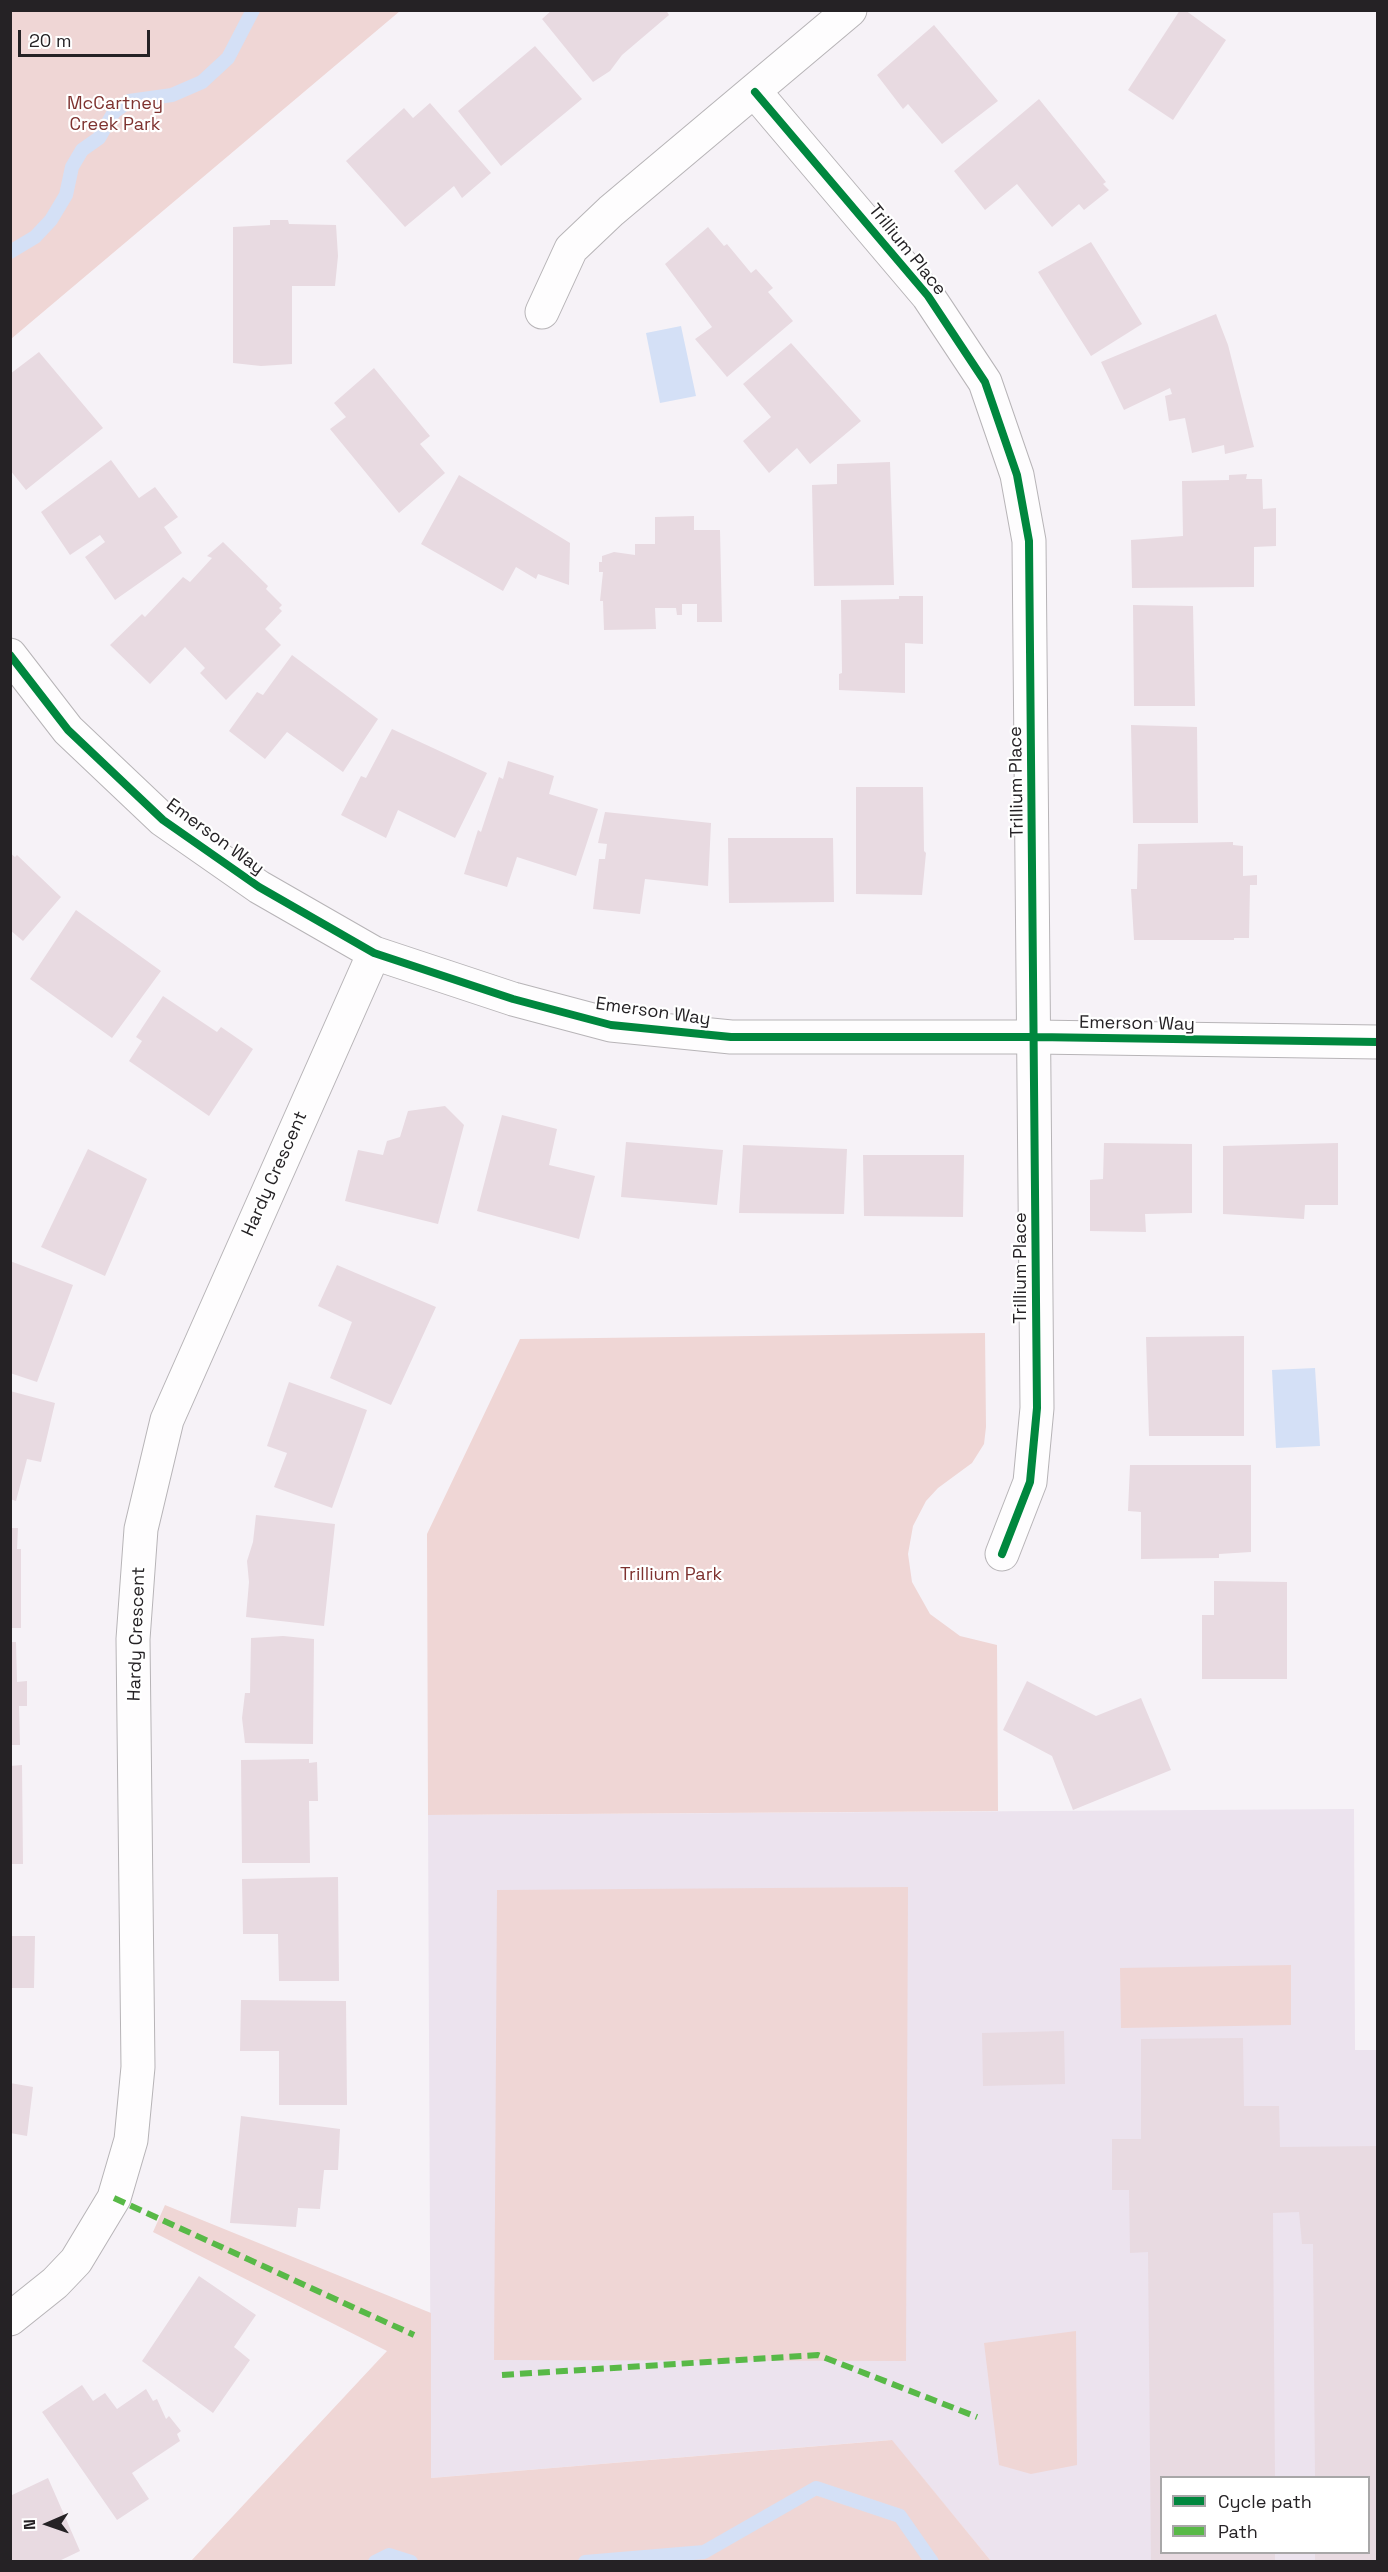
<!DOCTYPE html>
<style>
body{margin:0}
#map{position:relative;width:1388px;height:2572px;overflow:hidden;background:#f6f2f7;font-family:"Space Grotesk",sans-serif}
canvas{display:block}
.frame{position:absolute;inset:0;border:12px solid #252225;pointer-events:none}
.legend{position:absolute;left:1160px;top:2476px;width:210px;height:78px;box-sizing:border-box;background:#fff;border:2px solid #a8a7a8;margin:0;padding:8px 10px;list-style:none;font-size:18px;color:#252225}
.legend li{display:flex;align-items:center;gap:12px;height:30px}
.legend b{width:30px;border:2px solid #a8a7a8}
.north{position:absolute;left:18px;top:2494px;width:60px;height:60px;-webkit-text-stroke:4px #fff;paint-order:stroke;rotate:268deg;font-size:16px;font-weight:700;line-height:24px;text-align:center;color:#252225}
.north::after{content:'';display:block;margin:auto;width:21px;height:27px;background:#252225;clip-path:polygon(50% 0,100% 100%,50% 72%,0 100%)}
.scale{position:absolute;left:18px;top:30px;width:132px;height:27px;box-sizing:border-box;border:3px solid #252225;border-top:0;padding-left:8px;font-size:18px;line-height:21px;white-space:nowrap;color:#252225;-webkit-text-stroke:4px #fff;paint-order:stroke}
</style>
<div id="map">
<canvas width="1388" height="2572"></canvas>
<div class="frame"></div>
<ul class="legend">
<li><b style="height:8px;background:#00873e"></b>Cycle path</li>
<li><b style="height:8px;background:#58b947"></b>Path</li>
</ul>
<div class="north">N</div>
<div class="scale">20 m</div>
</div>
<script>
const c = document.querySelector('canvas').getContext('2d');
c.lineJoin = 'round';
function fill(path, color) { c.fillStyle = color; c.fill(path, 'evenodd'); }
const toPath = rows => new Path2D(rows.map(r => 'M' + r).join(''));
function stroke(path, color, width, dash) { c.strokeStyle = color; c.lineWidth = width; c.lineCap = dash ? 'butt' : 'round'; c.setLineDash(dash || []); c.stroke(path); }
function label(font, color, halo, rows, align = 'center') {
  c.font = font + ' "Space Grotesk",sans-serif'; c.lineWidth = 4.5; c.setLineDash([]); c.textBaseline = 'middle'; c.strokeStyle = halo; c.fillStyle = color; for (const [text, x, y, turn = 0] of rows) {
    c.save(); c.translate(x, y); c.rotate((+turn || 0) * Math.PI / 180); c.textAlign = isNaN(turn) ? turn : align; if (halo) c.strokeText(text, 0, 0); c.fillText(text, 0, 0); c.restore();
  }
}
const built = toPath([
 [1354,1809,1355,2050,1378,2050,1377,2561,991,2561,891,2440,431,2478,428,1815],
 [1162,2478,1368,2478,1368,2552,1162,2552]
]);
const green = toPath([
 [11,10,400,10,400,11,11,339],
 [985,1333,986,1427,984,1444,972,1463,938,1488,926,1501,913,1526,908,1554,912,1582,930,1614,960,1636,997,1645,998,1811,428,1815,427,1534,520,1339],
 [908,1887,906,2361,494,2360,497,1890],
 [1291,1965,1291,2025,1121,2028,1120,1968],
 [165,2205,431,2313,431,2478,892,2440,991,2561,191,2561,387,2351,153,2232],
 [1076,2331,1077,2465,1031,2474,999,2465,984,2343]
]);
const water = toPath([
 [681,326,696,396,660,403,646,333],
 [1315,1368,1320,1446,1276,1448,1272,1370]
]);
const stream = toPath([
 [10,252,35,237,51,220,66,195,72,167,82,150,99,138,114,112,129,101,172,95,202,82,228,58,253,10],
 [375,2562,389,2555,411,2562],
 [585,2562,704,2552,816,2488,900,2516,932,2562]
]);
const building = toPath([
 [552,10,666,10,669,15,622,55,610,71,593,82,542,19],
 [1180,10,1185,10,1226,40,1173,120,1128,90],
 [934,25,998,101,942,144,908,104,903,109,877,75],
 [535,46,582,99,501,166,458,111],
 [1039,99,1106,182,1103,184,1109,190,1084,210,1079,204,1052,227,1017,184,985,210,954,171],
 [430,103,491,173,462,198,454,186,405,227,346,161,404,108,413,118],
 [270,220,288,220,289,224,336,225,338,256,335,286,292,286,292,364,261,366,233,363,233,227,270,225],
 [708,227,724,246,727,244,751,273,756,269,773,288,768,292,793,321,727,377,695,339,712,327,665,264],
 [1091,242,1142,324,1091,356,1038,272],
 [1216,314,1228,345,1254,447,1225,454,1224,445,1192,453,1185,418,1169,421,1165,396,1172,394,1170,388,1124,410,1101,362],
 [791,343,861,421,810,464,797,448,769,473,743,441,771,417,743,384],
 [39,352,103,428,26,490,10,470,10,374],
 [374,368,430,436,420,444,445,473,399,513,330,429,346,417,334,403],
 [111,460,139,498,155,487,178,517,164,527,182,553,115,600,85,557,105,542,100,535,70,555,41,512],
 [890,462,894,585,814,586,812,485,837,484,837,464],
 [1247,474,1246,479,1262,479,1263,509,1276,508,1276,546,1254,547,1254,587,1132,588,1131,540,1183,536,1182,481,1229,480,1229,475],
 [459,475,570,543,569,585,538,574,536,579,516,567,503,591,421,544],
 [694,516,694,530,720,530,722,622,697,622,697,604,682,604,682,615,677,615,676,608,655,608,656,629,604,630,603,601,600,601,603,572,599,572,599,562,602,562,602,556,614,552,635,555,635,544,655,544,655,517],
 [223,542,268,586,266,589,282,605,279,608,282,611,265,629,281,645,226,700,200,673,205,668,185,647,150,684,110,645,142,614,145,617,183,577,190,582,212,558,207,556],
 [899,596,923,596,923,644,905,643,905,693,839,690,839,674,842,673,841,600,899,599],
 [1133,605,1193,606,1195,706,1134,706],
 [292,655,378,719,343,772,287,732,265,759,229,731,257,692,263,695],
 [1131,725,1197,727,1198,823,1133,823],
 [392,729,487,773,455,838,398,810,386,838,341,815,361,776,366,778],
 [508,761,554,776,549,794,598,809,576,876,517,857,507,887,464,874,478,830,481,832,499,777,503,779],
 [856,787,923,787,924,851,926,853,922,895,856,894],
 [605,812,711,823,708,886,645,879,640,914,593,909,599,859,605,859,607,844,598,843],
 [728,838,833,838,834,902,729,903],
 [1233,842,1233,845,1243,846,1243,876,1257,875,1257,885,1250,885,1249,938,1234,938,1234,940,1134,940,1131,889,1137,889,1138,844],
 [10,853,15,857,17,855,61,897,23,941,10,930],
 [76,910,161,971,112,1038,30,979],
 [163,996,217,1032,221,1027,253,1049,209,1116,129,1061,142,1041,136,1037],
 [445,1106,464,1125,438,1224,345,1201,358,1150,383,1155,387,1141,400,1137,408,1111],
 [502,1115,557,1129,549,1165,595,1176,579,1239,477,1211],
 [626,1142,723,1150,717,1205,621,1197],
 [1104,1143,1192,1144,1192,1213,1145,1214,1146,1232,1090,1231,1090,1180,1103,1179],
 [1338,1143,1338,1205,1305,1205,1304,1219,1223,1214,1223,1146],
 [743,1145,847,1149,844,1214,739,1213],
 [88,1149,147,1179,105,1276,41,1247],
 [863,1155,964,1155,963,1217,864,1216],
 [10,1261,73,1285,37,1382,10,1373],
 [337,1265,436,1307,391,1405,330,1378,352,1322,318,1306],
 [1244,1336,1244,1436,1149,1436,1146,1337],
 [289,1382,367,1410,332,1508,274,1487,287,1453,267,1446],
 [10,1391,55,1403,41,1462,27,1459,16,1501,10,1499],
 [1130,1465,1251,1465,1251,1552,1219,1554,1219,1558,1141,1559,1141,1512,1128,1511],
 [256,1515,335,1524,324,1626,246,1617,249,1582,247,1561,253,1542],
 [10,1528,18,1528,17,1549,21,1549,21,1628,10,1628],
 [1214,1581,1287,1582,1287,1679,1202,1679,1202,1615,1214,1615],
 [283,1636,314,1639,313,1744,245,1743,242,1718,245,1693,250,1693,251,1638],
 [10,1642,16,1642,17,1682,27,1681,27,1706,19,1706,20,1745,10,1745],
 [1027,1681,1096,1716,1141,1698,1171,1770,1073,1810,1052,1756,1003,1730],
 [309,1759,309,1763,317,1762,318,1801,309,1801,310,1863,242,1863,241,1760],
 [22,1765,23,1864,10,1864,10,1766],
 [338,1877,339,1981,279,1981,278,1934,243,1934,242,1879],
 [10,1936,35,1936,34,1988,10,1988],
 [241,2000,346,2001,347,2105,279,2105,279,2051,240,2051],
 [1064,2031,1065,2084,983,2086,982,2033],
 [1243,2038,1244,2106,1279,2106,1280,2147,1378,2146,1378,2562,1315,2562,1315,2552,1368,2552,1368,2478,1315,2478,1313,2244,1302,2244,1299,2212,1273,2213,1275,2478,1162,2478,1162,2552,1275,2552,1275,2562,1151,2562,1148,2252,1130,2253,1129,2190,1112,2190,1112,2139,1141,2139,1141,2039],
 [10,2083,33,2087,27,2136,10,2133],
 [241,2116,340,2129,338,2170,324,2170,320,2209,298,2208,296,2227,230,2223],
 [199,2276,256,2315,234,2347,250,2360,213,2413,142,2361],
 [82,2385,93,2401,105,2393,117,2409,146,2389,153,2401,157,2399,166,2419,169,2416,181,2431,177,2434,180,2441,132,2473,149,2499,117,2520,42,2412],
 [48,2478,80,2551,57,2562,10,2562,10,2496]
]);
const minor = toPath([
 [755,92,928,296,985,382,1017,475,1029,541,1037,1408,1030,1482,1002,1554],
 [542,312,571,249,611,211,850,10],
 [10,655,68,730,163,820,259,887,374,953,513,999,611,1025,731,1037,1035,1037,1378,1042],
 [10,2319,55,2283,76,2261,114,2198,131,2140,138,2067,133,1639,141,1529,167,1420,374,953]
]);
const quiet = toPath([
 [114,2198,414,2335],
 [502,2375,818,2355,977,2417]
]);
const cycleway = toPath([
 [755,92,928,296,985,382,1017,475,1029,541,1037,1408,1030,1482,1002,1554],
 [10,655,68,730,163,820,259,887,374,953,513,999,611,1025,731,1037,1035,1037,1378,1042]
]);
const parkNames = [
 ["McCartney",115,104],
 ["Creek Park",115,125],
 ["Trillium Park",671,1575]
];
const streetNames = [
 ["Trillium Place",907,250,51],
 ["Trillium Place",1017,782,-91],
 ["Emerson Way",215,837,36],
 ["Emerson Way",653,1012,8],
 ["Emerson Way",1137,1024,1],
 ["Hardy Crescent",275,1174,-66],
 ["Trillium Place",1021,1268,-90],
 ["Hardy Crescent",137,1634,-88]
];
fill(built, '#ece3ee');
fill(green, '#efd6d5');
fill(water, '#d4e0f6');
stroke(stream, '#d4e0f6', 14);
fill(building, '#e8dae1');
stroke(minor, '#b7b4b7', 35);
stroke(minor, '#fefdfe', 33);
stroke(quiet, '#58b947', 6, [12, 6]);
stroke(cycleway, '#00873e', 8);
label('18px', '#7e322f', '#fff', parkNames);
label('18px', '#252225', '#fff', streetNames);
</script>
